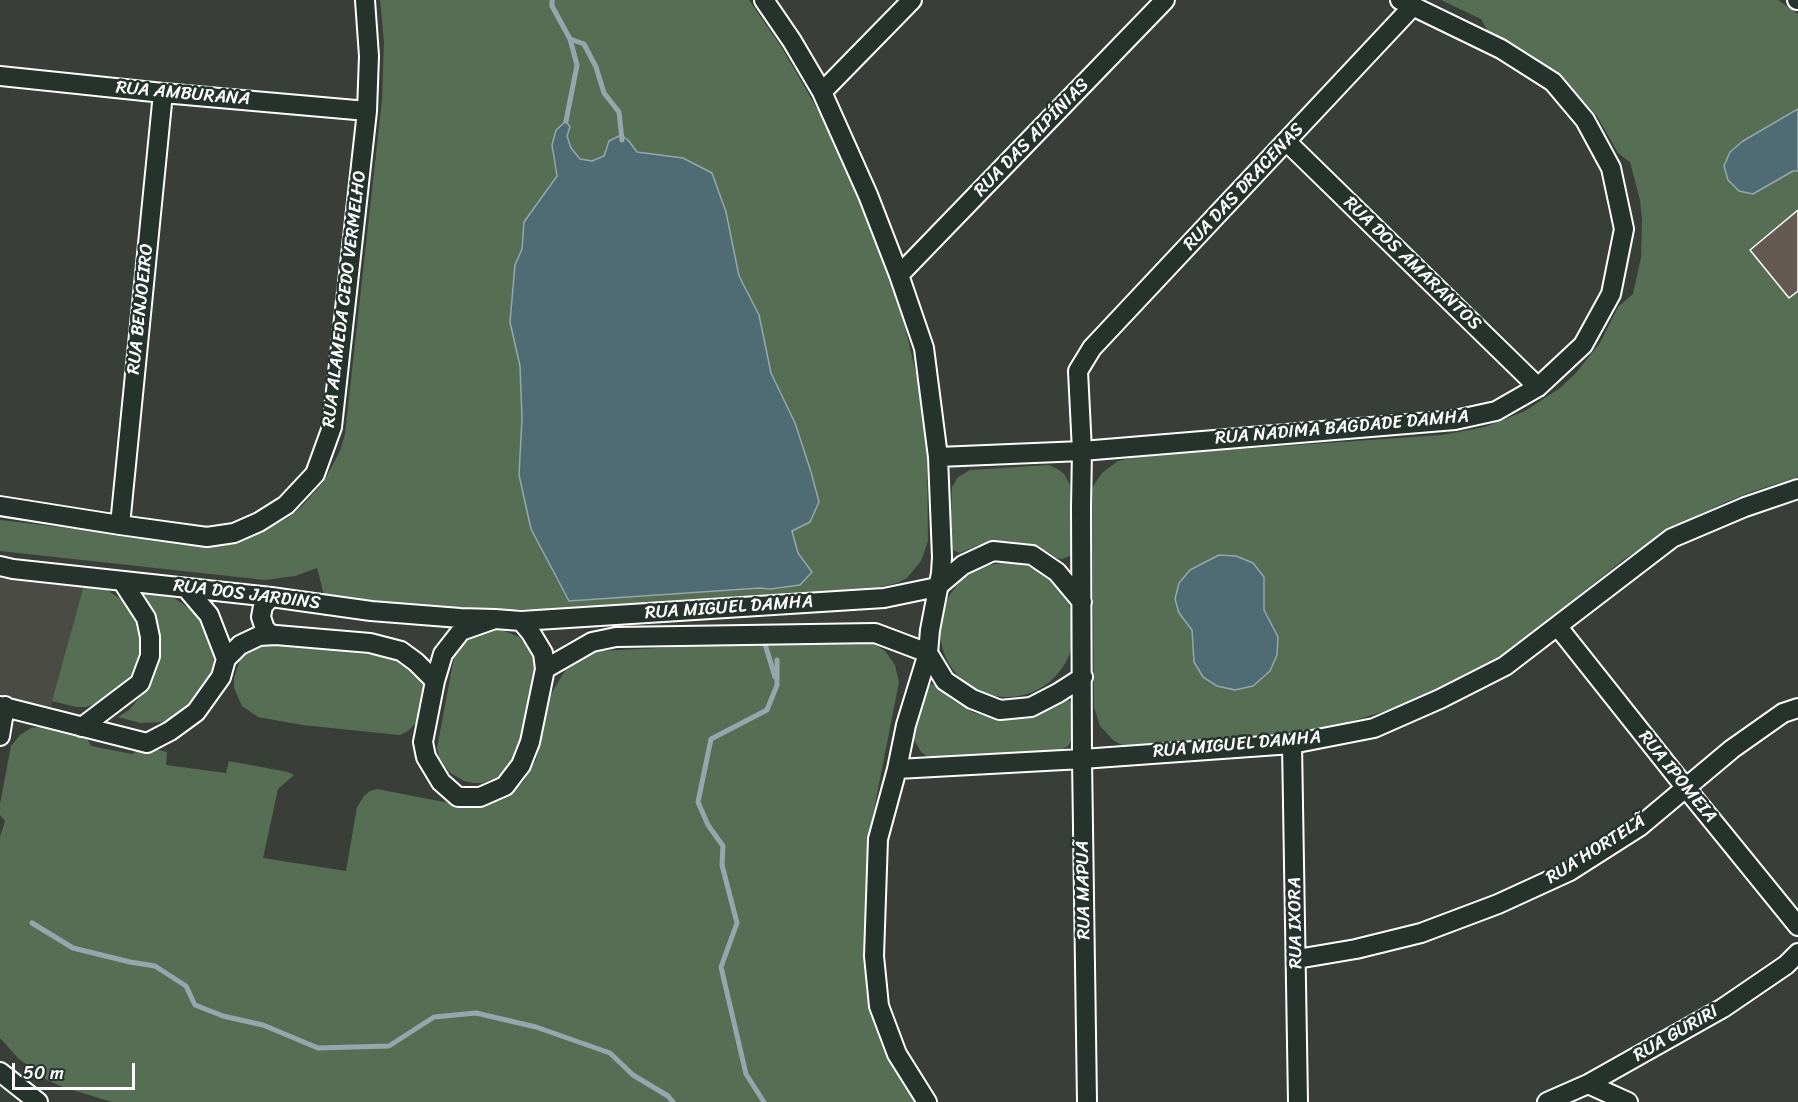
<!DOCTYPE html>
<meta charset="utf-8">
<style>
body{margin:0}
#map{position:relative;width:1798px;height:1102px;overflow:hidden;background:#393f38;font-family:Sriracha,sans-serif}
canvas{display:block}
.scale{position:absolute;left:12px;top:1063px;width:123px;height:27px;box-sizing:border-box;border:3px solid #fff;border-top:0;padding-left:8px;font-size:18px;line-height:21px;white-space:nowrap;color:#fff;-webkit-text-stroke:4px #26332d;paint-order:stroke}
</style>
<div id="map">
<canvas width="1798" height="1102"></canvas>
<div class="scale">50 m</div>
</div>
<script>
const c = document.querySelector('canvas').getContext('2d');
c.lineJoin = 'round';
function fill(path, color) { c.fillStyle = color; c.fill(path, 'evenodd'); }
const toPath = rows => new Path2D(rows.map(r => 'M' + r).join(''));
function stroke(path, color, width, dash) { c.strokeStyle = color; c.lineWidth = width; c.lineCap = dash ? 'butt' : 'round'; c.setLineDash(dash || []); c.stroke(path); }
function label(font, color, halo, rows, align = 'center') {
  c.font = font + ' Sriracha,sans-serif'; c.lineWidth = 5; c.setLineDash([]); c.textBaseline = 'middle'; c.strokeStyle = halo; c.fillStyle = color; for (const [text, x, y, turn = 0] of rows) {
    c.save(); c.translate(x, y); c.rotate((+turn || 0) * Math.PI / 180); c.textAlign = isNaN(turn) ? turn : align; if (halo) c.strokeText(text, 0, 0); c.fillText(text, 0, 0); c.restore();
  }
}
const built = toPath([
 [0,566,84,585,48,718,0,706]
]);
const green = toPath([
 [380,0,749,0,782,48,826,124,879,246,903,318,918,382,923,415,927,447,928,541,921,561,907,578,897,583,876,588,553,609,462,610,389,605,324,595,317,568,295,576,265,580,0,551,0,520,211,545,228,543,260,533,289,517,302,506,324,481,340,451,345,434,382,100,384,42],
 [1441,0,1778,0,1798,14,1798,477,1751,492,1724,503,1672,528,1623,560,1578,596,1557,616,1501,658,1471,675,1407,704,1350,722,1291,733,1129,747,1120,744,1113,740,1100,726,1094,707,1092,488,1102,473,1118,461,1139,456,1442,435,1485,427,1525,411,1560,388,1575,374,1600,343,1618,307,1633,294,1641,257,1642,220,1640,200,1630,162,1618,153,1597,116,1568,84,1532,57,1491,37,1481,19],
 [1049,465,1059,470,1064,474,1070,485,1074,548,1070,556,1062,559,1057,558,1041,548,1029,544,1004,541,979,545,960,553,953,550,950,542,952,487,958,477,970,470],
 '940 630a67 67 0 1 1 134 0a67 67 0 1 1-134 0Z',
 [84,585,104,588,122,600,135,617,139,627,141,649,136,670,131,679,107,700,86,707,76,707,52,701],
 [151,593,174,598,193,611,201,620,212,641,214,664,212,676,201,697,174,718,163,722,140,723,118,717,129,710,146,690,157,666,160,653,158,628,155,616,143,594],
 [493,629,502,630,519,637,531,651,537,668,516,756,507,771,499,777,482,783,473,783,464,781,449,772,439,757,437,748,455,652,467,638],
 [856,638,871,642,885,651,895,665,899,682,870,830,868,964,892,1059,916,1102,112,1102,63,1087,47,1080,18,1058,0,1038,0,837,5,821,0,815,0,804,11,746,20,735,31,728,45,726,85,734,91,746,132,754,146,747,167,752,166,765,226,773,229,761,288,772,294,775,278,789,263,858,346,871,357,807,364,796,370,791,377,789,460,805,484,804,506,796,516,789,524,781,536,760,551,695,555,687,565,671,573,664,590,654,600,651],
 [273,643,397,658,422,678,425,686,420,719,408,731,400,735,302,725,258,717,242,706,234,688,234,678,240,660,247,653,264,644],
 [931,684,938,686,951,699,974,713,1001,719,1030,716,1064,699,1068,700,1075,705,1074,736,1068,746,1055,753,932,760,921,752,913,738,924,690]
]);
const water = toPath([
 [1798,109,1798,171,1793,171,1753,194,1739,191,1728,180,1724,166,1730,152,1743,141,1798,109],
 [566,121,570,127,567,136,571,148,580,159,592,161,604,156,609,141,621,135,628,140,637,152,683,158,712,173,726,212,739,276,759,315,771,373,795,423,811,472,819,502,810,522,792,531,798,553,812,572,800,585,770,589,760,588,569,601,531,529,519,475,522,419,520,366,510,322,515,265,522,249,524,222,557,176,552,145,556,130,566,121],
 [1219,555,1236,556,1253,563,1264,577,1264,610,1278,637,1277,655,1270,671,1253,686,1235,690,1217,686,1203,677,1194,662,1192,630,1179,613,1175,599,1179,583,1190,570,1219,555]
]);
const stream = toPath([
 [552,0,552,6,570,39,577,65,566,121],
 [570,39,584,44,596,67,604,93,619,112,622,140],
 [765,644,775,677],
 [32,923,73,948,130,962,155,966,186,986,195,1005,223,1016,263,1025,318,1048,389,1046,434,1017,476,1013,536,1027,610,1053,633,1075,668,1096,673,1102],
 [764,1102,746,1074,721,967,737,923,722,865,723,846,708,825,698,802,711,739,767,710,777,685,777,660]
]);
const building = toPath([
 [1798,210,1798,291,1789,298,1750,250,1798,210]
]);
const minor = toPath([
 [764,0,792,41,822,92,868,195,899,275,924,348,938,457,942,557,941,573,930,630,928,653,945,681,972,699,1000,710,1031,707,1058,693,1083,677],
 [1797,0,1798,0],
 [0,76,163,93,367,111],
 [822,92,912,0],
 [1287,142,1538,387],
 [899,275,1165,0],
 [938,457,1082,451,1455,420,1496,411,1538,387,1583,345,1611,294,1624,229,1611,168,1585,120,1553,82,1501,49,1400,0],
 [0,506,120,525,207,537,234,533,259,522,286,505,315,474,332,427,367,111,369,56,365,0],
 [120,525,163,93],
 [0,566,13,569,271,597,371,611,460,618,495,619],
 [186,588,209,615,226,659],
 [271,597,263,606,261,617,265,629,272,635],
 [495,619,521,621,531,633,543,653,545,669,530,742,521,765,505,786,480,797,458,797,441,782,426,757,423,742,435,681,443,654,461,631,495,619],
 [521,621,884,598,937,587,963,565,993,551,1032,555,1057,572,1082,602],
 [1558,627,1685,787,1798,926],
 [545,669,592,642,616,637,875,633,928,653],
 [0,706,147,743,170,731,196,712,221,677,226,659,240,645,259,636,276,635,370,643,401,651,416,662,435,681],
 [82,727,140,683,150,656,150,637,146,618,122,581],
 [0,736,5,706],
 [1292,744,1298,1102],
 [897,769,1082,759,1292,744,1374,728,1440,699,1505,666,1672,538,1745,507,1798,489],
 [1297,959,1356,949,1421,933,1498,904,1570,871,1639,827,1732,749,1783,713,1798,708],
 [0,1072,38,1102],
 [1588,1084,1628,1102],
 [927,1102,897,1054,879,1006,874,956,878,839,897,769,906,725,928,653],
 [1087,1102,1082,759,1081,507,1082,451,1078,371,1092,348,1413,6],
 [1547,1102,1588,1084,1723,1008,1786,965,1798,953]
]);
const streetNames = [
 ["RUA AMBURANA",183,94,5],
 ["RUA DAS ALPÍNIAS",1032,138,-46],
 ["RUA DAS DRACENAS",1244,187,-47],
 ["RUA DOS AMARANTOS",1412,264,44],
 ["RUA ALAMEDA CEDO VERMELHO",345,299,-83],
 ["RUA BENJOEIRO",141,309,-84],
 ["RUA NADIMA BAGDADE DAMHA",1342,428,-5],
 ["RUA DOS JARDINS",247,595,7],
 ["RUA MIGUEL DAMHA",729,608,-4],
 ["RUA MIGUEL DAMHA",1237,745,-5],
 ["RUA IPOMEIA",1677,777,51],
 ["RUA HORTELÃ",1596,850,-32],
 ["RUA MAPUÃ",1084,890,-91],
 ["RUA IXORA",1296,923,-91],
 ["RUA GURIRI",1676,1034,-30]
];
fill(built, '#4a4b44');
fill(green, '#566e54');
fill(water, '#4f6c75');
stroke(water, '#95a7ac', 1.5);
stroke(stream, '#95a7ac', 5);
fill(building, '#655a52');
stroke(building, '#fff', 1.5);
stroke(minor, '#fff', 22);
stroke(minor, '#26332d', 18);
label('18px', '#fff', '#26332d', streetNames);
</script>
